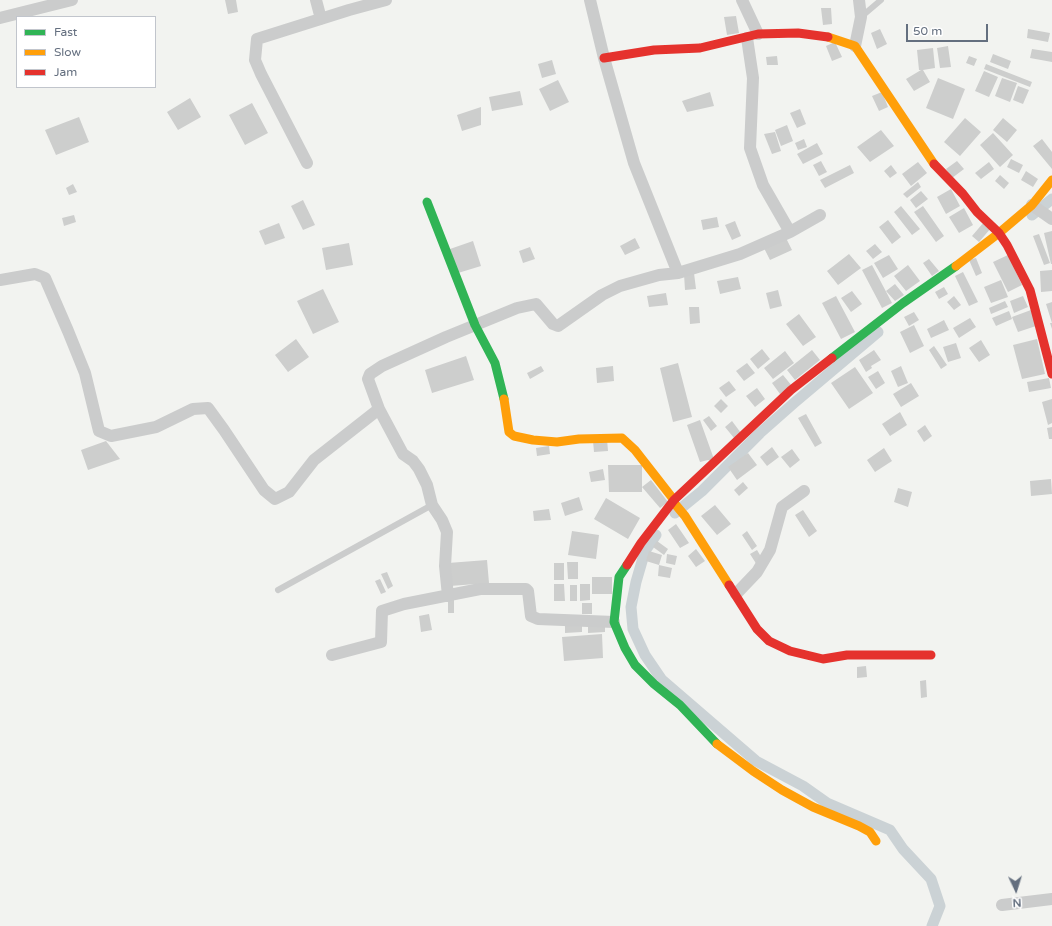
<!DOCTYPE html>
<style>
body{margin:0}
#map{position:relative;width:1052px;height:926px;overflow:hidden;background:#f2f3f0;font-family:"Varela Round",sans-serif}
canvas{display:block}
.legend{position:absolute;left:16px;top:16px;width:140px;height:72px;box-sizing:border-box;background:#fff;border:1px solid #c1c5cc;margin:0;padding:5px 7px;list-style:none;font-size:12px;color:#646f7f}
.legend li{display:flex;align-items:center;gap:8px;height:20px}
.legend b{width:20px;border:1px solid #c1c5cc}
.north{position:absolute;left:996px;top:870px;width:40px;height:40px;-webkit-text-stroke:3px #fff;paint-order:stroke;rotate:176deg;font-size:11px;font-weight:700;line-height:16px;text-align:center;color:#646f7f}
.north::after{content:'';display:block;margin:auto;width:14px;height:18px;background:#646f7f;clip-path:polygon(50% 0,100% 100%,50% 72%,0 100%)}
.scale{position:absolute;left:906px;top:24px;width:82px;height:18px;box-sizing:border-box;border:2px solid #646f7f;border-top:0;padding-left:5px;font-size:12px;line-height:14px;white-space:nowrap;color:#646f7f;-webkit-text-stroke:3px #fff;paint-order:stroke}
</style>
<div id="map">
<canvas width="1052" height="926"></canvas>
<ul class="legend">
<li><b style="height:5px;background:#30b455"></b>Fast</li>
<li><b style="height:5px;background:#ff9f0a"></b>Slow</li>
<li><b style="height:5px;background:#e5322d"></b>Jam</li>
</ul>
<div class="north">N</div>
<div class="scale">50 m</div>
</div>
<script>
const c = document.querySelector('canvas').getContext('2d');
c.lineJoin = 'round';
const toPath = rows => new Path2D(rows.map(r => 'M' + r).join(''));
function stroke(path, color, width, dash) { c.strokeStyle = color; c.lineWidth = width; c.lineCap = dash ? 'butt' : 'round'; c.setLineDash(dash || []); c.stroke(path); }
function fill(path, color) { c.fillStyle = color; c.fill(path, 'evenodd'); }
const canal = toPath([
 [1032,215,1052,199],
 [675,513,702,491,760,433,794,403,878,332],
 [656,535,645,551,636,582,631,607,633,629,645,655,662,680,756,761,803,786,827,803,890,830,903,849,931,879,940,906,932,926]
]);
const building = toPath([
 [225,0,236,0,238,12,228,14],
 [821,8,831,8,832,24,823,25],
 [736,16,739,33,727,35,724,17],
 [880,29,887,44,877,49,871,33],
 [1028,29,1050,33,1048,42,1027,38],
 [835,42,842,57,832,61,826,46],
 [948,46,951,67,940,68,937,48],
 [933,48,935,68,923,70,930,82,914,91,906,79,921,70,919,70,917,50],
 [1032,49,1052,52,1052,62,1030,58],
 [993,54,1011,61,1008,69,990,62],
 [777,56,778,65,767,65,766,57],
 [969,56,977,59,974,66,966,63],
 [552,60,556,74,542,78,538,64],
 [986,64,1032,82,1030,87,984,69],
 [984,71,998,77,989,97,975,91],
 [938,78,965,89,953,119,926,108],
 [1002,78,1017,83,1010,102,995,96],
 [558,80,569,102,550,111,539,89],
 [1018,86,1029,90,1023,104,1013,100],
 [520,91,523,105,492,111,489,97],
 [710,92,714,106,687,112,682,101],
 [882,92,888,107,879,111,872,96],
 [190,98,201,117,178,130,167,112],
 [252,103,268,133,245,145,229,115],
 [481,107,481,125,462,131,457,115],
 [800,109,806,124,797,128,790,113],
 [79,117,89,142,56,155,45,130],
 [965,118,981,132,960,156,944,142],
 [1003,118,1017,130,1007,142,993,130],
 [787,125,793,141,781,146,775,130],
 [881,130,894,146,870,162,857,147],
 [775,132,781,151,772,154,764,134],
 [993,133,1013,155,1000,167,980,145],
 [804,139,807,147,798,150,795,143],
 [1042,139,1052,152,1052,169,1033,146],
 [817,143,823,154,803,164,797,154],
 [1011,159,1023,165,1019,173,1007,167],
 [821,161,827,172,819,176,813,165],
 [957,161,964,169,952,178,946,169],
 [918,162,927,173,911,186,902,174],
 [989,162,994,169,981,179,975,173],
 [850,165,854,173,825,188,820,180],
 [891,165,897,173,890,178,884,171],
 [1026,171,1038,179,1033,187,1021,180],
 [1000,175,1009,183,1004,189,995,181],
 [918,182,921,187,907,198,903,194],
 [73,184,77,192,69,195,66,188],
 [951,189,960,206,946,214,937,197],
 [921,191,928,199,916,208,910,200],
 [303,200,315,225,303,230,291,206],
 [901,206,920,229,912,235,894,212],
 [923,206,944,236,936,242,914,212],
 [964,208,973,225,959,233,949,217],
 [74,215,76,222,64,226,62,218],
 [717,217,719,227,703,230,701,220],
 [888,220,901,237,892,244,879,227],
 [735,221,741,236,732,240,725,225],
 [984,222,991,228,979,242,972,236],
 [279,223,285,238,265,245,259,231],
 [1052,231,1052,264,1051,264,1044,233],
 [1039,234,1050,263,1044,265,1033,236],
 [635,238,640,248,625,255,620,246],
 [786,238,792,250,770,260,764,248],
 [473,241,481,266,458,273,450,249],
 [349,243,353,265,326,270,322,248],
 [875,244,882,252,873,259,866,251],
 [530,247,535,259,523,263,519,251],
 [849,254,861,268,838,285,827,271],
 [889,255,898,269,883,278,874,263],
 [1008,255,1022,285,1008,292,993,262],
 [976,258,982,273,976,276,969,260],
 [929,259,939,271,932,276,923,263],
 [872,265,892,303,882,308,862,270],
 [908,265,920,281,906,291,894,276],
 [1052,270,1052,291,1041,292,1040,271],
 [963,272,978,302,969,306,955,276],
 [694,273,696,289,685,290,684,274],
 [738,277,741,289,720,294,717,281],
 [1001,280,1008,297,991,303,984,287],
 [895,284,904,295,895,301,886,291],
 [944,287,948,294,939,299,935,292],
 [323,289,339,322,313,334,297,301],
 [778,290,782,306,770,309,766,293],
 [852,291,862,304,851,312,841,298],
 [666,293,668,305,649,307,647,296],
 [836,296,855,332,841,339,822,303],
 [954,296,961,305,954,310,947,302],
 [1023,296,1028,307,1014,313,1010,301],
 [1005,301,1008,307,991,314,989,308],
 [1052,302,1052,329,1050,323,1052,323,1046,304],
 [689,307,699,307,700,323,690,324],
 [1031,310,1036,326,1018,332,1012,317],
 [1009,311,1012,319,996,326,992,318],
 [914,312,919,320,909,326,904,317],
 [799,314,816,337,803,346,786,324],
 [970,318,976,327,959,338,953,328],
 [944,320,949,330,931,338,927,329],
 [914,325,924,346,910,353,900,332],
 [296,339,309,357,288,372,275,355],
 [1037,339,1045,374,1022,379,1013,345],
 [981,340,990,355,979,362,969,348],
 [956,343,961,358,948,362,943,347],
 [934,346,947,365,941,369,929,350],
 [762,349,770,359,758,369,750,359],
 [812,350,820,360,795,380,787,370],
 [874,350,881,360,871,366,872,368,866,372,859,360],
 [785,351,794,363,773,379,764,368],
 [466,356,474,380,432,393,425,370],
 [678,363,692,417,673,422,660,368],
 [747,363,755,373,744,381,736,371],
 [541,366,544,371,530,379,527,373],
 [613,366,614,381,597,383,596,368],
 [901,366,908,383,898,387,891,371],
 [855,367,873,393,849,409,831,383],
 [878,371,885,383,876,389,868,377],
 [783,375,792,386,780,394,772,383],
 [1049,378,1051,388,1029,392,1027,382],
 [729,381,736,390,726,397,719,388],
 [911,383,919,396,901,407,893,394],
 [757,388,765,399,755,407,746,396],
 [721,399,728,406,721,413,714,406],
 [1052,399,1052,423,1048,425,1042,402],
 [900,412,907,425,890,436,882,424],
 [806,414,822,443,815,447,798,418],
 [709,416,717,426,711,431,703,420],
 [700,420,715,462,708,460,700,462,687,425],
 [732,421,741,433,734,438,725,427],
 [925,425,932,436,924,442,917,431],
 [1052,427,1052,439,1049,439,1047,428],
 [607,439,608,451,594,452,593,441],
 [106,441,120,459,88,470,81,450],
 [549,446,550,454,537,456,536,448],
 [772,447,779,457,767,466,760,457],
 [884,448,892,461,875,472,867,460],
 [792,449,800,460,790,468,781,457],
 [748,453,757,465,737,480,728,467],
 [608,465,642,465,642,492,609,492],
 [603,469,605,480,591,482,589,472],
 [1051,479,1052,494,1031,496,1030,481],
 [651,480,668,502,660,508,642,487],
 [743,482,748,488,739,496,734,490],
 [898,488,912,492,908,507,894,502],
 [579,497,583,510,565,516,561,503],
 [606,498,640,518,628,539,594,519],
 [715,505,731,524,717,535,701,516],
 [549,509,551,520,534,521,533,511],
 [803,510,817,531,809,537,795,515],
 [676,524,689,543,680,548,668,530],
 [572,531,599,535,596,559,568,555],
 [747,531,757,546,752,550,742,535],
 [657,541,668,549,664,555,653,547],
 [696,549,705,561,696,567,688,556],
 [757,550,763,560,757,565,750,554],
 [649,551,662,555,659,565,646,561],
 [667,554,677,556,675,565,666,563],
 [487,560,489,583,450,586,448,563],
 [567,562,578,562,578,579,568,579],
 [554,563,564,563,564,580,554,580],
 [659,565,672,568,670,578,658,576],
 [387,572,393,586,388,589,381,574],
 [592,577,612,577,612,594,592,594],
 [380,579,386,592,381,594,375,581],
 [554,584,564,584,565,601,554,601],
 [580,584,590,584,590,600,580,601],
 [570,585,577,585,577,601,570,601],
 [448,600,454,600,454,613,448,613],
 [582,603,592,603,592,614,582,614],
 [429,614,432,630,421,632,419,616],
 [582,622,582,632,565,633,565,623],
 [605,622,605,632,588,633,588,623],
 [602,634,603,658,564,661,562,637],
 [866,666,867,677,857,678,857,667],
 [926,680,927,697,921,698,920,681]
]);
const lane = toPath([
 [861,17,881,0],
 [278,590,432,505]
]);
const street = toPath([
 [316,0,321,19],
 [590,0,604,58,634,163,678,273],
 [742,0,758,34],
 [0,18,72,0],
 [747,38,753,78,750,148,763,185,790,232],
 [855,46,861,17,859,0],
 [307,163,261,74,255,60,257,39,349,10,386,0],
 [1032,205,1052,219],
 [0,280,35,274,45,278,68,331,85,373,99,431,111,436,156,427,193,409,208,408,224,430,264,490,275,499,289,492,314,460,379,409],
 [736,594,757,572,770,550,782,507,804,491],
 [448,596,445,566,447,532,442,520,432,505,427,485,419,469,413,461,403,454,379,409,368,379,370,374,382,366,446,337,517,308,536,304,553,324,558,326,602,295,620,286,659,275,678,273,740,254,790,232,820,215],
 [332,655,381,642,382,611,404,604,480,589,526,589,528,591,531,616,538,619,614,622],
 [1002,905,1052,899]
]);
const fast = toPath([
 [427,202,475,325,495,363,504,399],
 [832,358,903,303,956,266],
 [627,565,619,577,614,622,625,648,635,665,654,684,680,705,717,744]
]);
const slow = toPath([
 [828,37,855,46,934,164],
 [956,266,999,233,1032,205,1052,180],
 [504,399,509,432,514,436,533,440,557,442,579,439,622,438,635,450,674,500,675,504,685,516,729,585],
 [717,744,753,771,782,790,813,807,859,826,870,832,876,841]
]);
const jam = toPath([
 [604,58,654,50,700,48,758,34,798,33,828,37],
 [934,164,963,194,977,212,999,233,1007,245,1030,290,1052,374],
 [627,565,641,543,674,500,791,390,832,358],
 [729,585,757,629,769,641,790,651,823,659,847,655,931,655]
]);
stroke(canal, '#cbd2d5', 11);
fill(building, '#cdcecd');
stroke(lane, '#cbcccc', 6);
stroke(street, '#cbcccc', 12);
stroke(fast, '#30b455', 9);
stroke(slow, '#ff9f0a', 9);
stroke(jam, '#e5322d', 9);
</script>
